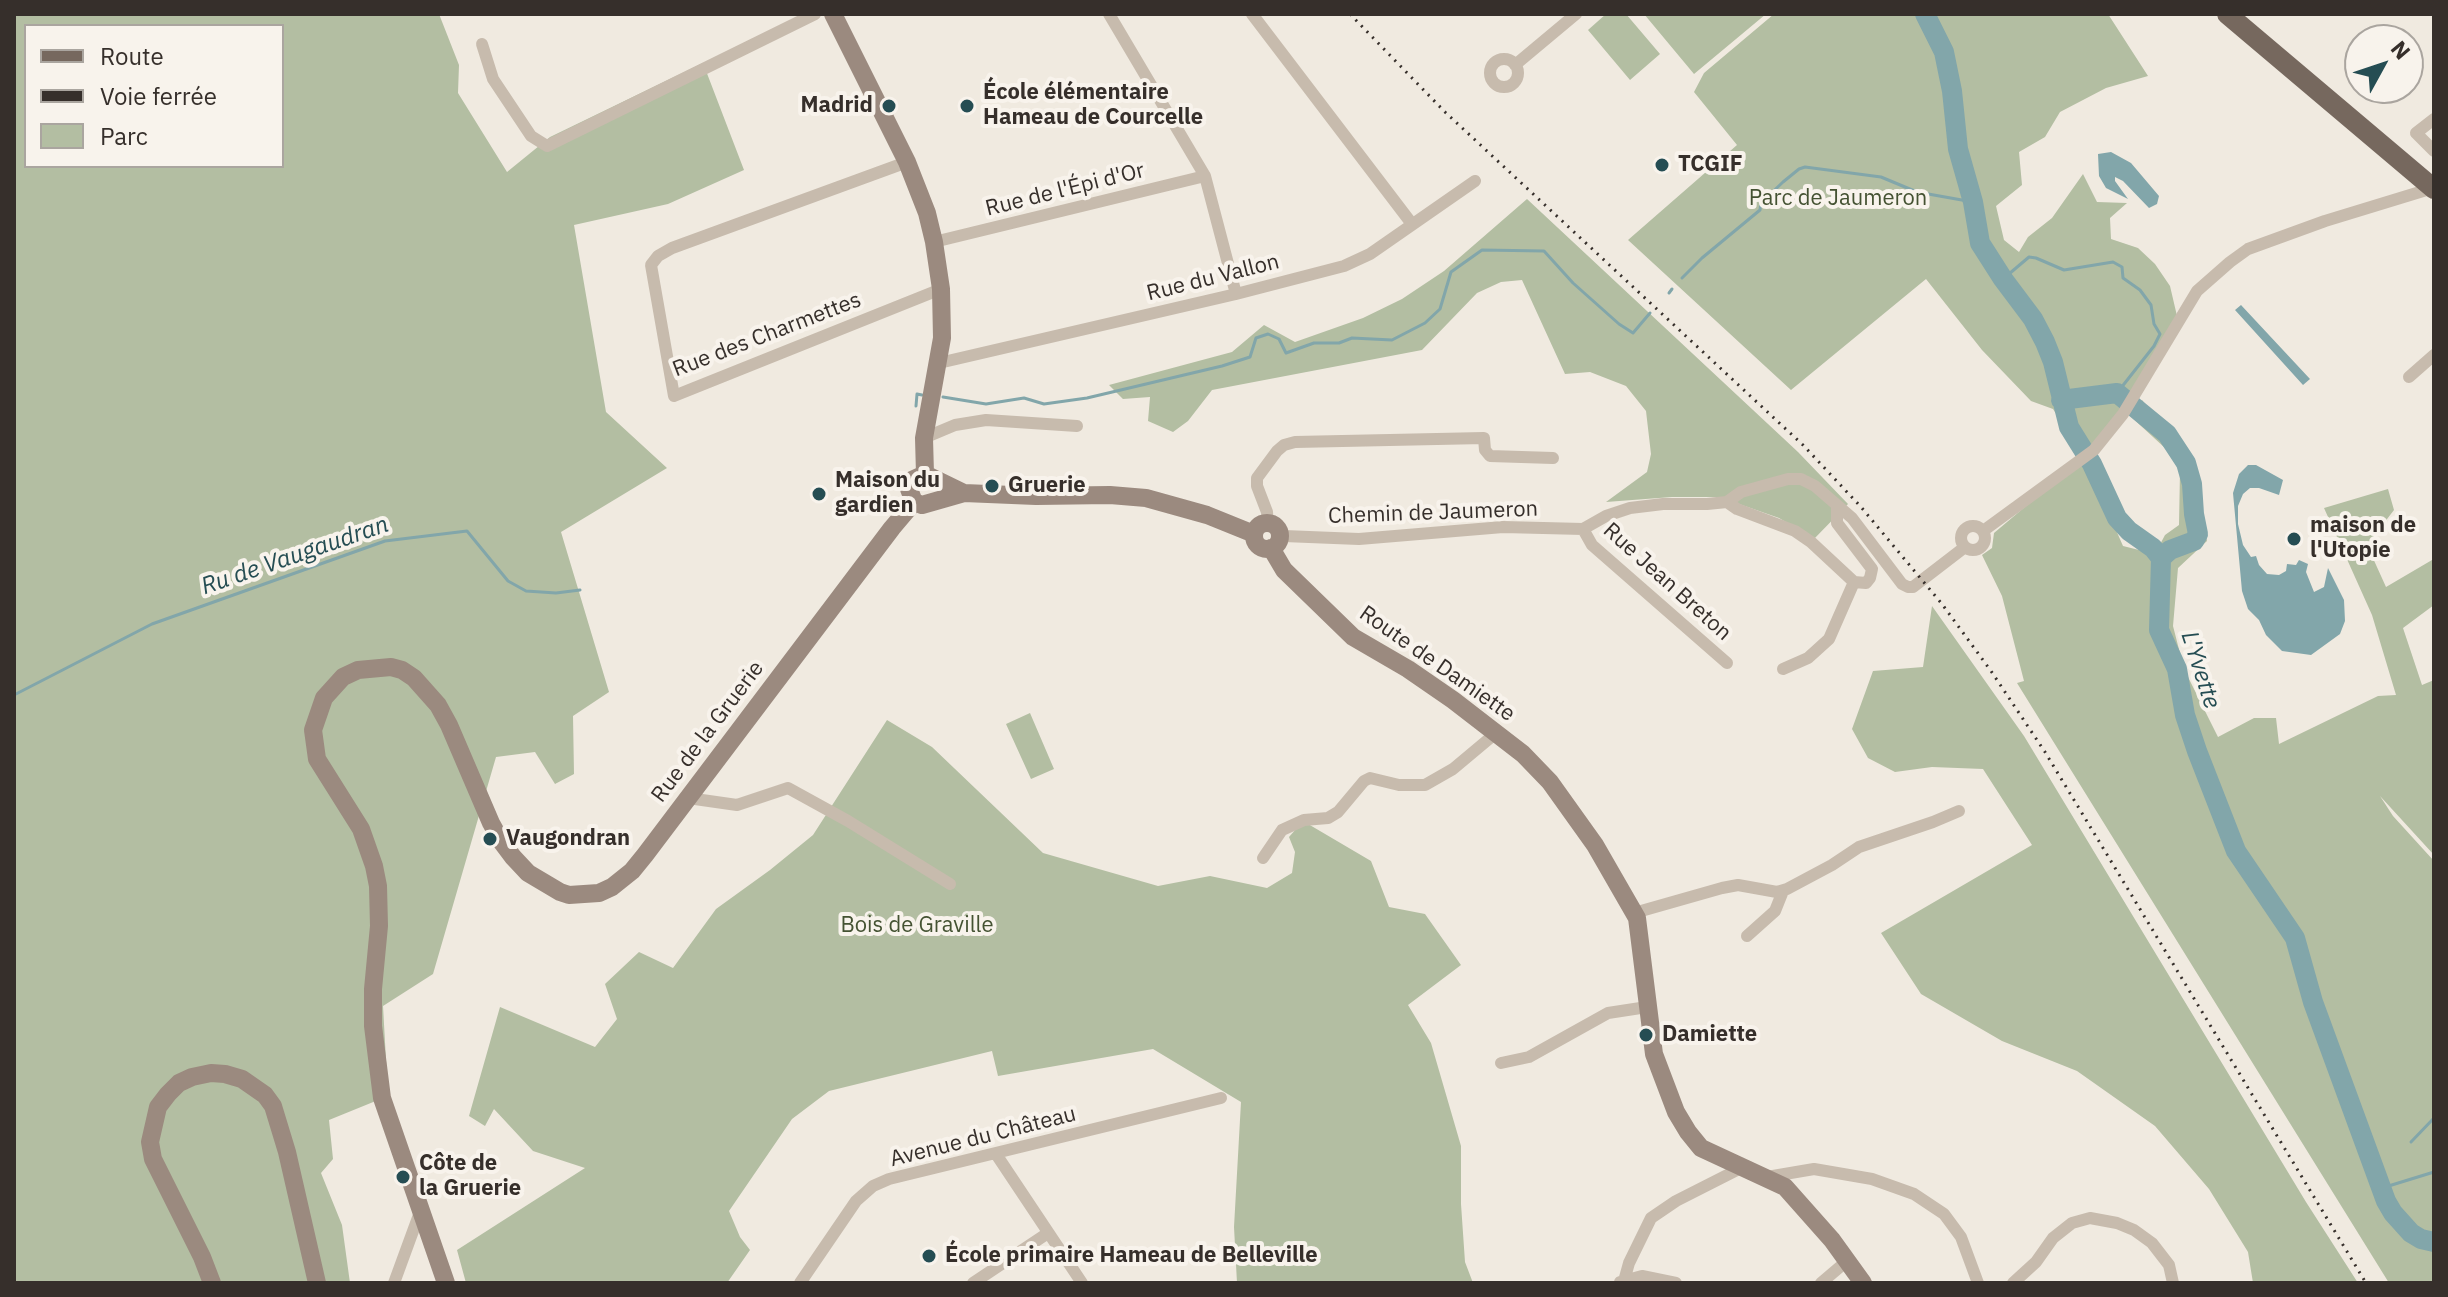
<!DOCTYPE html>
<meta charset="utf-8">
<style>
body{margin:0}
#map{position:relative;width:2448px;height:1297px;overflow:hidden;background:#f0eae0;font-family:"IBM Plex Sans",sans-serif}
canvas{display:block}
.frame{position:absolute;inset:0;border:16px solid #362f2b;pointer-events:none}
.legend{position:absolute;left:24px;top:24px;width:260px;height:144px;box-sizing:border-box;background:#f8f3ec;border:2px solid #aaa59f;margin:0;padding:10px 14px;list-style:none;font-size:24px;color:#362f2b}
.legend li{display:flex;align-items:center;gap:16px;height:40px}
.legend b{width:40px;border:2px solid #aaa59f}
.north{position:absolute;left:2344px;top:24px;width:80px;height:80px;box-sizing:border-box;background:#f8f3ec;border:2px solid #aaa59f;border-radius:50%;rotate:50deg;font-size:22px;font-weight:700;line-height:32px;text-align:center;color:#362f2b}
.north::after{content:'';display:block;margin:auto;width:28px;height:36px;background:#254d53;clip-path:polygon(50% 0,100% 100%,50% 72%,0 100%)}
</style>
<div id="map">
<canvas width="2448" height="1297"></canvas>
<div class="frame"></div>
<ul class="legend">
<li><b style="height:10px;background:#76685e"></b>Route</li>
<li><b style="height:10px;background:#362f2b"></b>Voie ferrée</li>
<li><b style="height:22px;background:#b3bea2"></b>Parc</li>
</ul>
<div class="north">N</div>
</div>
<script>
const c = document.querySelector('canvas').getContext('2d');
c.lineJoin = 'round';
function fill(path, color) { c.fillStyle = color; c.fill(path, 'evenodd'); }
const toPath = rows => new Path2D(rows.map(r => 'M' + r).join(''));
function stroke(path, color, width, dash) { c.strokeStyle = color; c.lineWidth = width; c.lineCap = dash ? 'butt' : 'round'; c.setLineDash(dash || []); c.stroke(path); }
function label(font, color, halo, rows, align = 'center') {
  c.font = font + ' "IBM Plex Sans",sans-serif'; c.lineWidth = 8; c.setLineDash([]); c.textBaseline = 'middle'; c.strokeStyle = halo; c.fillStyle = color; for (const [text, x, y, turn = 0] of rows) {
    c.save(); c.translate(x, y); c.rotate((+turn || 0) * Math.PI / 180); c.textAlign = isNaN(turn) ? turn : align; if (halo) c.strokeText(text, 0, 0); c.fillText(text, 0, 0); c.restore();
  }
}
const green = toPath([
 [14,14,439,14,459,65,458,93,507,172,550,137,703,63,744,170,668,204,574,225,606,412,667,468,561,532,609,692,573,716,574,774,555,784,535,752,496,757,433,974,383,1006,388,1096,329,1120,333,1159,321,1173,342,1225,350,1283,14,1283],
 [26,26,282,26,282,166,26,166],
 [1606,14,1626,14,1660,54,1630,80,1588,30],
 [1644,14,1766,14,1694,74],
 [1774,14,2108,14,2148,76,2106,88,2060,112,2045,137,2019,152,2022,185,1996,206,2004,240,2019,252,2028,237,2052,218,2083,174,2097,202,2127,203,2110,218,2111,239,2138,248,2155,264,2170,286,2177,316,2132,398,2084,457,2123,546,2155,554,2165,535,2179,525,2180,471,2165,448,2128,414,2142,400,2194,464,2207,541,2178,568,2173,626,2184,669,2218,737,2254,718,2276,718,2279,744,2378,696,2396,695,2372,615,2324,508,2388,489,2394,510,2367,545,2386,587,2432,560,2434,605,2403,628,2422,685,2434,680,2434,855,2380,796,2393,816,2434,861,2434,1283,2389,1283,2017,683,2024,681,2002,596,1982,555,1992,548,1994,533,2084,457,2053,409,2031,401,1982,350,1926,279,1791,390,1628,240,1737,145,1694,92,1704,73],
 [1527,199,1798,452,1848,504,1814,539,1779,518,1719,497,1672,497,1606,502,1647,472,1651,454,1646,411,1626,386,1590,372,1565,374,1522,280,1501,282,1477,293,1422,350,1212,390,1188,421,1173,432,1148,421,1150,397,1123,399,1109,385,1232,352,1264,325,1295,342,1363,318,1402,299,1444,271],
 [1932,606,2024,736,2306,1202,2358,1283,2253,1283,2248,1252,2209,1189,2155,1126,2077,1071,2002,1041,1921,994,1881,933,2032,845,1983,769,1932,767,1895,772,1868,758,1852,729,1873,671,1923,667],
 [1030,713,1054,769,1031,779,1006,724],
 [887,720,932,747,1043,853,1158,886,1210,876,1267,888,1292,873,1295,852,1289,837,1303,821,1371,861,1389,907,1425,914,1461,965,1408,1005,1431,1043,1461,1146,1461,1204,1465,1262,1473,1283,1237,1283,1234,1227,1241,1102,1153,1049,998,1076,992,1051,829,1091,792,1119,729,1211,740,1237,750,1250,727,1283,466,1283,457,1250,585,1168,533,1151,494,1109,485,1126,469,1116,500,1007,595,1047,617,1019,605,984,639,952,673,968,716,909,770,870,813,835]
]);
const water = toPath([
 [2111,152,2131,163,2159,196,2157,204,2149,208,2123,181,2115,177,2115,181,2128,199,2106,188,2099,176,2098,154],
 [2241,305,2310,379,2303,385,2235,310],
 [2248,465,2256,465,2283,480,2279,495,2259,488,2250,488,2243,494,2238,506,2238,524,2243,545,2251,557,2256,556,2259,565,2267,574,2279,575,2286,571,2287,564,2296,565,2299,560,2308,564,2306,572,2314,592,2324,587,2328,568,2344,600,2345,621,2340,634,2311,655,2282,651,2266,635,2259,620,2248,609,2242,591,2233,493,2239,474]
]);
const stream = toPath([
 [1682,278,1702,258,1760,210,1761,203,1783,182,1799,169,1805,167,1881,177,1917,192,1973,202],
 [2003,279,2029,257,2036,258,2064,270,2113,262,2122,267,2123,278,2140,290,2151,305,2154,324,2160,334,2154,346,2117,393],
 [1669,293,1672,289],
 [943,397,986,404,1024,398,1044,404,1087,398,1222,366,1250,357,1256,338,1268,334,1279,339,1286,353,1314,343,1339,343,1352,338,1392,340,1425,323,1440,309,1451,272,1482,250,1544,251,1573,283,1619,324,1633,333,1650,313],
 [916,406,917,394,922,395],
 [14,695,152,624,385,541,467,531,508,581,526,591,556,593,580,590],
 [2411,1142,2434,1118],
 [2382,1188,2434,1172]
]);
const river = toPath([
 [1925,14,1944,52,1952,91,1958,149,1973,202,1980,243,2003,279,2033,319,2045,342,2053,362,2069,427,2092,464,2117,518,2129,531,2153,548,2161,558,2159,630,2177,669,2185,715,2197,751,2236,851,2295,938,2313,1002,2386,1201,2393,1213,2411,1233,2421,1239,2434,1242],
 [2061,400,2117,393,2167,434,2186,463,2192,484,2194,514,2198,534,2194,541,2170,550,2161,558]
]);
const street = toPath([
 [1109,14,1205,176,1236,294],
 [1252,14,1412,224],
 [482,44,493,79,531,136,547,146,815,14],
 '1490 73a14 14 0 1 1 28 0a14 14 0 1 1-28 0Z',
 [1515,65,1576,14],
 [2434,119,2416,133,2434,151],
 [907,162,672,248,658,256,651,265,674,396,941,289],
 [934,242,1205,176],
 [939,363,1236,294,1344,266,1370,254,1475,181],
 [2409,377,2434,355],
 [924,438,955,425,986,420,1077,426],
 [1727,502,1737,509,1795,531,1811,542,1854,582,1866,583,1870,578,1872,569,1837,523,1837,506],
 [1268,524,1267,512,1257,486,1257,478,1277,451,1284,445,1295,442,1484,438,1485,450,1490,456,1553,458],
 '1961 538a12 12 0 1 1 24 0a12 12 0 1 1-24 0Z',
 [1583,529,1592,545,1727,663],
 [1983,531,2094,450,2123,414,2197,291,2230,262,2248,249,2325,221,2433,188],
 [1279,538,1284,536,1359,539,1503,527,1583,529,1606,516,1630,508,1663,504,1707,504,1727,502,1741,492,1788,479,1801,479,1815,486,1852,518,1902,584,1908,587,1913,587,1965,547],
 [1783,669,1808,658,1829,639,1854,582],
 [688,798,737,805,788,788,848,821,950,884],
 [1263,858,1282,830,1304,820,1328,818,1338,812,1364,781,1370,778,1399,785,1425,785,1453,769,1496,733],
 [1634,913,1722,888,1738,885,1777,892,1787,889,1832,865,1859,847,1933,822,1959,811],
 [1747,936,1775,911,1783,891],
 [1501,1063,1529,1057,1608,1013,1647,1007],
 [996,1154,1082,1283],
 [1767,1177,1814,1169,1872,1179,1914,1194,1944,1214,1961,1237,1978,1283],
 [1624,1281,1629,1263,1651,1218,1676,1201,1743,1167],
 [1620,1282,1642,1276,1676,1283],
 [394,1283,420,1212],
 [800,1283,856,1201,873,1186,889,1179,1221,1098],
 [973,1283,1048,1233],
 [1821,1283,1848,1260],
 [2013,1283,2036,1262,2053,1238,2072,1223,2090,1218,2117,1223,2134,1230,2152,1243,2169,1265,2173,1283]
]);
const secondary = toPath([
 [833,14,907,162,927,213,934,242,941,289,942,338,924,438,925,474],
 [964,493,925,474,912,480,909,489,914,502,922,505,964,493,1036,496,1110,495,1146,498,1207,515,1254,534],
 '1254 536a13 13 0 1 1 26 0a13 13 0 1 1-26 0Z',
 [1271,548,1284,570,1353,637,1408,669,1453,700,1523,754,1550,782,1595,845,1637,918,1654,1054,1676,1112,1688,1132,1701,1148,1785,1187,1832,1240,1863,1283],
 [212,1283,202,1257,153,1159,150,1142,158,1107,168,1094,179,1083,192,1077,211,1073,225,1074,242,1079,265,1095,273,1106,287,1152,317,1283],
 [446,1283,382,1098,373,1026,373,989,379,926,378,886,374,866,361,829,317,759,313,730,324,698,343,677,358,670,391,667,402,670,414,678,438,705,449,725,491,823,501,841,513,857,528,873,560,892,569,895,599,893,612,887,632,871,645,855,892,528,914,502]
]);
const primary = toPath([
 [2227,14,2434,189]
]);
const rail = toPath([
 [1350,14,1445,112,1803,445,1861,507,1942,604,1991,671,2045,752,2366,1283]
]);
const markers = [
 [889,106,8,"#254d53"],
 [967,106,8,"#254d53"],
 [1662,165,8,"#254d53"],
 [992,486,8,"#254d53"],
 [819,494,8,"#254d53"],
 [2294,539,8,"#254d53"],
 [490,839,8,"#254d53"],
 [1646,1035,8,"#254d53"],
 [403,1177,8,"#254d53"],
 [929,1256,8,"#254d53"]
];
const poiNames = [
 ["École élémentaire",983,93],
 ["Hameau de Courcelle",983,118],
 ["Madrid",873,106,"right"],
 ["TCGIF",1678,165],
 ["Maison du",835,481],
 ["gardien",835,506],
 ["Gruerie",1008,486],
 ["maison de",2310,526],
 ["l'Utopie",2310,551],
 ["Vaugondran",506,839],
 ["Damiette",1662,1035],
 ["Côte de",419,1164],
 ["la Gruerie",419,1189],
 ["École primaire Hameau de Belleville",945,1256]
];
const streetNames = [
 ["Rue de l'Épi d'Or",1065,190,-14],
 ["Rue du Vallon",1213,278,-14],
 ["Rue des Charmettes",767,335,-21],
 ["Chemin de Jaumeron",1433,513,-2],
 ["Rue Jean Breton",1667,582,42],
 ["Route de Damiette",1437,664,35],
 ["Rue de la Gruerie",708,732,-53],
 ["Avenue du Château",983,1137,-14]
];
const parkNames = [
 ["Parc de Jaumeron",1838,199],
 ["Bois de Graville",917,926]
];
const waterNames = [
 ["Ru de Vaugaudran",295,556,-19],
 ["L'Yvette",2200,670,72]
];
fill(green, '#b3bea2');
fill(water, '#82a6aa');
stroke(stream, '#82a6aa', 3);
stroke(river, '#82a6aa', 20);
stroke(street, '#c7bbad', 12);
stroke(secondary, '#9b8a7f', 18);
stroke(primary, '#76685e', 20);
stroke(rail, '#362f2b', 3, [2, 6]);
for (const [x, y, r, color] of markers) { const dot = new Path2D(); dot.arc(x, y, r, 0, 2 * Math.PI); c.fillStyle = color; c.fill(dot); stroke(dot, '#f8f3ec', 3); }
label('bold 22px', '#362f2b', '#f8f3ec', poiNames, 'left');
label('22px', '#362f2b', '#f8f3ec', streetNames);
label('22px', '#445232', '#f8f3ec', parkNames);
label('italic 24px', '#254d53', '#f8f3ec', waterNames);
</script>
